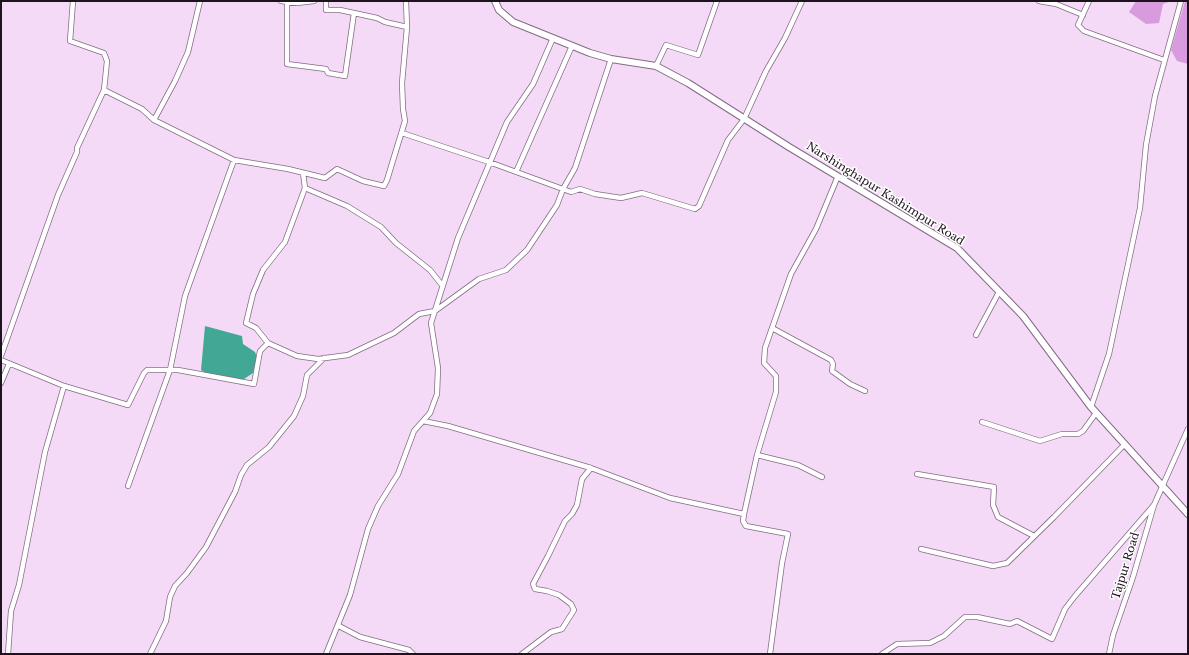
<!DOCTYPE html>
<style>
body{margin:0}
#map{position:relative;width:1189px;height:655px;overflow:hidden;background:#f5daf7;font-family:"Libre Baskerville",serif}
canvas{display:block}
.frame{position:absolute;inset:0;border:2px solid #1c131d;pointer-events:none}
</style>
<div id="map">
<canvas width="1189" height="655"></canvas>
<div class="frame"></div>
</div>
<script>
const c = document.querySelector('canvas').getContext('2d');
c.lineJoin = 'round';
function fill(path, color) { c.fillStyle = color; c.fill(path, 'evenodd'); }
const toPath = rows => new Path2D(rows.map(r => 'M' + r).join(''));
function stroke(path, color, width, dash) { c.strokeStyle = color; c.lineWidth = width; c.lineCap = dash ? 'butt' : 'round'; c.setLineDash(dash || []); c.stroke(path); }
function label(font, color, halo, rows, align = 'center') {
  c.font = font + ' "Libre Baskerville",serif'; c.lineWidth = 3; c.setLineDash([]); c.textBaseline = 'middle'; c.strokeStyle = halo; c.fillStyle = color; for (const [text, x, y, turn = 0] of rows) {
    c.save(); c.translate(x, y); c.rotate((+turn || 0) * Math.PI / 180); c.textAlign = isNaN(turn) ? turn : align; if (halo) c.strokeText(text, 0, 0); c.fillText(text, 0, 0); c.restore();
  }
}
const green = toPath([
 [1136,1,1172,1,1163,4,1159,23,1146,24,1129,12],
 [1185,1,1188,1,1188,64,1177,61,1171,50]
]);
const water = toPath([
 [205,326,242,336,243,344,255,352,257,357,253,373,244,379,236,379,207,374,201,370]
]);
const street = toPath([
 [73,1,70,41,104,53,107,61,104,90,142,109,154,120,234,160,288,169,325,178,337,169,363,181,384,186,387,180,405,121,403,109,402,83,407,27,406,1],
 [281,1,297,3,314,1],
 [326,1,326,10,340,10,377,18,385,22,407,27],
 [1039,1,1056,4,1083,15],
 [1089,1,1078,25,1084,31,1164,60],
 [287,2,287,64,326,69,328,73,345,76,354,13],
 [656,66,666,45,698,55,717,1],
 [154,120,175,81,188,52,200,1],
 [402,133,489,162,571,192,580,189,595,194,621,198,642,193,695,209,699,206,728,140,744,119,766,71,785,38,802,1],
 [516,172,572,46],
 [305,188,347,206,381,227,396,243,430,270,442,285],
 [772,328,831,360,833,364,832,371,850,384,865,391],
 [976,335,999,292],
 [268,343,256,328,246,323,253,294,263,270,285,242,305,188,303,173],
 [1,356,58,195,77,152,77,148,104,90],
 [1,360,64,386,128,405,144,373,147,370,178,370,254,384,260,351,268,343,297,356,318,359,348,355,394,333,419,314,435,311,479,279,506,270,527,250,557,205,563,189,575,168,611,59],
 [1,383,9,364],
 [1091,407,1109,354,1140,208,1146,145,1155,96,1181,1],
 [423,421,448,426,591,468,670,498,744,514,743,521,746,526,788,534,782,563,770,654],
 [982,422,1040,441,1062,434,1078,434,1083,431,1096,413],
 [757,455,798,465,822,477],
 [917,474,994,487,993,505,998,517,1034,536],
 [128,486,170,370,185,296,234,160],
 [744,514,757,455,776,392,776,376,764,363,765,348,791,274,816,229,838,176],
 [921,549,993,566,1007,563,1054,517,1124,445],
 [339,626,360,637,409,650,413,654],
 [8,654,11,611,19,585,45,452,64,386],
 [150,654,166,621,170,597,175,586,187,573,206,547,235,492,241,475,247,465,269,447,294,416,303,396,307,375,324,358],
 [326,654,350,595,368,529,378,506,398,474,414,431,430,413,437,394,438,368,431,323,458,238,507,122,533,84,553,38],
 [522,654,551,632,562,629,574,610,571,604,559,595,547,591,535,589,533,584,548,556,565,521,572,514,577,505,582,479,591,468],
 [882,654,897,644,930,643,944,636,965,617,977,617,1010,624,1017,621,1052,639,1065,609,1075,596,1154,505],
 [1109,654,1113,635,1133,577,1154,505,1188,429]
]);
const secondary = toPath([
 [495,1,499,10,513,22,590,53,611,59,656,66,688,83,789,147,957,248,1023,316,1091,407,1188,514]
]);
const streetNames = [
 ["Narshinghapur Kashimpur Road",885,194,32],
 ["Tajpur Road",1126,566,-73]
];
fill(green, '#d89bde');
fill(water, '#42a896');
stroke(street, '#836b85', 6);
stroke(secondary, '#836b85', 8);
stroke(street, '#fff', 4.5);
stroke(secondary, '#fff', 6);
label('11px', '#1c131d', '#fff', streetNames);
</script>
